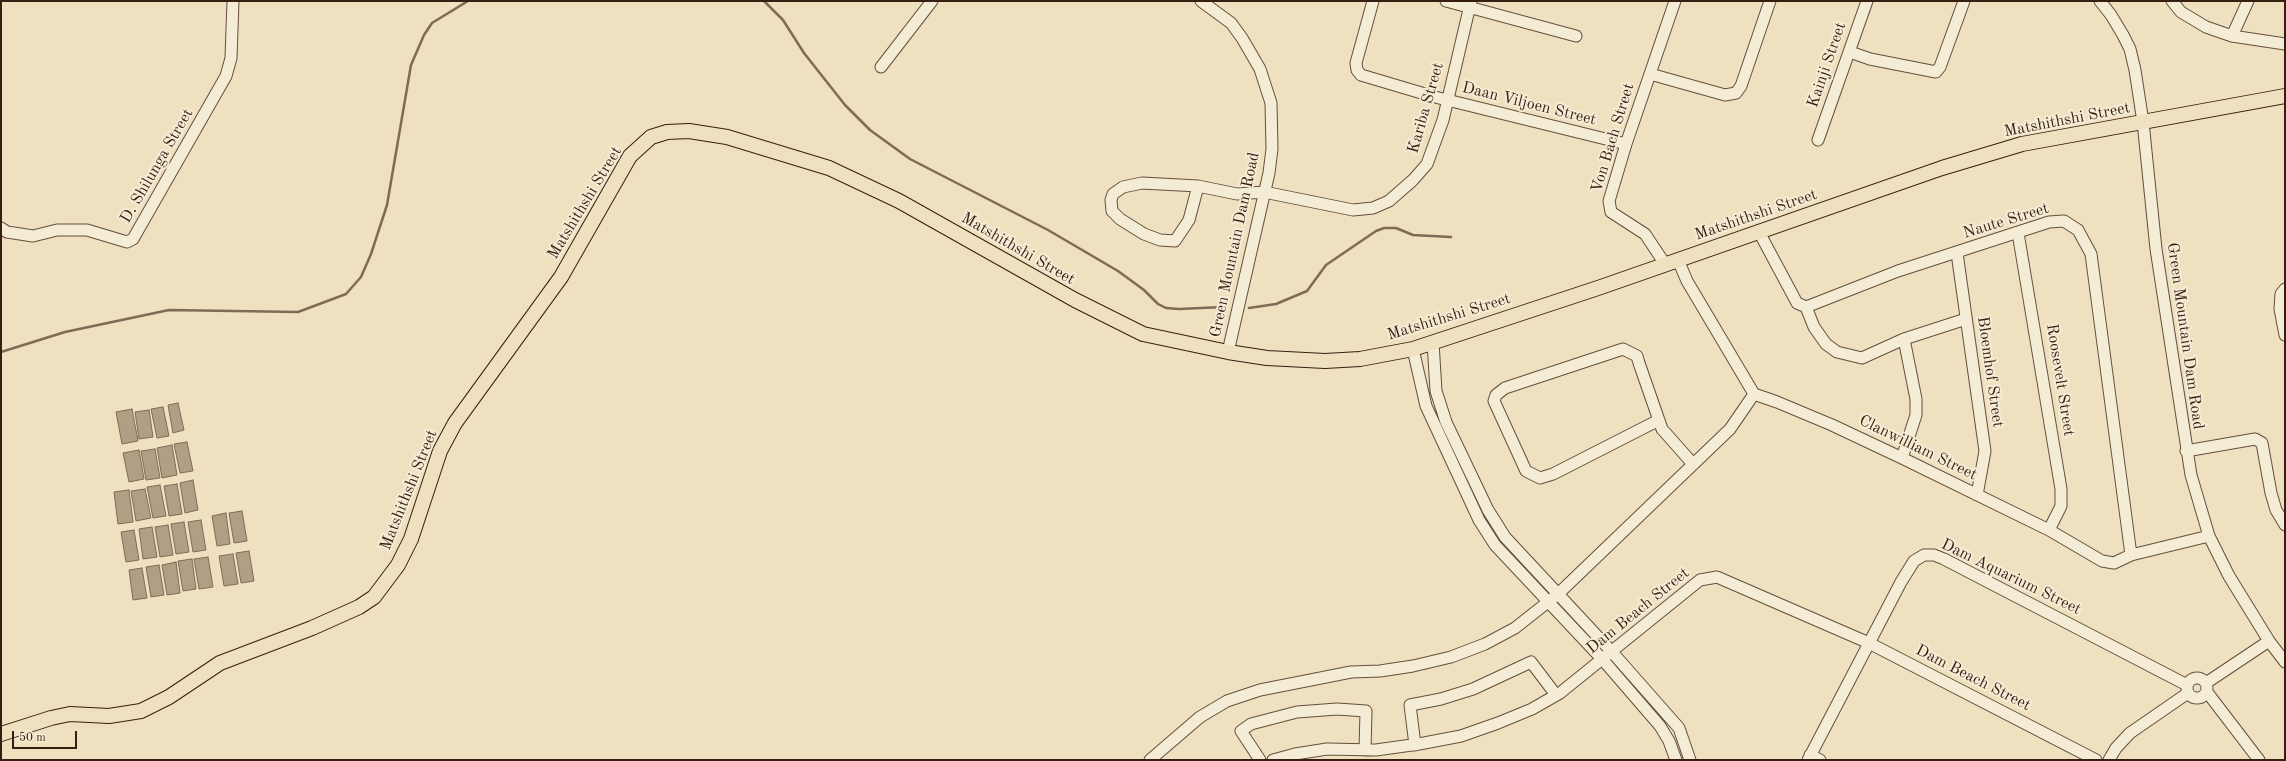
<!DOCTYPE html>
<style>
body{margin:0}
#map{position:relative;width:2286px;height:761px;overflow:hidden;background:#efe1bf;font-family:"Old Standard TT",serif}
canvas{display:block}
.frame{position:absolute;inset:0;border:2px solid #361e11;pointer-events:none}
.scale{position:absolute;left:12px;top:731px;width:65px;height:18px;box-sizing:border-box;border:2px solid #361e11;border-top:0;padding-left:5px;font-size:12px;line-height:14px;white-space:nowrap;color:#361e11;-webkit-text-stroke:3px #f5ecd5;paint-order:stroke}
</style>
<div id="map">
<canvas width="2286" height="761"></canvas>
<div class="frame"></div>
<div class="scale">50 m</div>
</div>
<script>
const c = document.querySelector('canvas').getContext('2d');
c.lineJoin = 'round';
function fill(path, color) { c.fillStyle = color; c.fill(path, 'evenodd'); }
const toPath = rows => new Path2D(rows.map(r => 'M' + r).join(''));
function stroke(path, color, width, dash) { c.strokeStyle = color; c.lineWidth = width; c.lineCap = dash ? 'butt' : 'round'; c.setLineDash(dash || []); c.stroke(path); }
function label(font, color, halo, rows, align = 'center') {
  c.font = font + ' "Old Standard TT",serif'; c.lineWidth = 4; c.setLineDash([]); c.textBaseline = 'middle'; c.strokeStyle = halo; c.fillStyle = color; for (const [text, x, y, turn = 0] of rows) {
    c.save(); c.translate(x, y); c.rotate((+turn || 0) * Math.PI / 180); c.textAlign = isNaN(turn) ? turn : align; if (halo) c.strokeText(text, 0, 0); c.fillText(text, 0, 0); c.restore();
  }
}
const water = toPath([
 [178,403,184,430,173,433,168,405,178,403],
 [163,407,169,436,157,438,151,409,163,407],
 [132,409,138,441,122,444,116,412,132,409],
 [149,410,153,437,139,439,135,412,149,410],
 [187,442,193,471,180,473,174,444,187,442],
 [172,445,177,475,162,478,157,448,172,445],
 [155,449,160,478,146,480,141,451,155,449],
 [139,450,144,479,129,482,123,453,139,450],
 [193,480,198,510,185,513,180,483,193,480],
 [177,484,182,514,169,516,164,486,177,484],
 [160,485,166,516,153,518,147,487,160,485],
 [145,489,151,518,136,521,131,491,145,489],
 [129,490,133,522,118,524,114,492,129,490],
 [242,511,247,541,234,543,229,513,242,511],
 [226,513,230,544,217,546,212,516,226,513],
 [201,520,206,550,193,552,188,522,201,520],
 [184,522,189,552,176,554,171,524,184,522],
 [168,525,173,555,160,557,155,527,168,525],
 [152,527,157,557,143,559,139,529,152,527],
 [134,530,139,560,126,562,121,532,134,530],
 [249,551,254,581,241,583,236,553,249,551],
 [233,554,238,584,224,586,219,556,233,554],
 [208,557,213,587,199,589,194,559,208,557],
 [192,559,196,589,183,591,178,561,192,559],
 [176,562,180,593,167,595,162,565,176,562],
 [159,565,164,595,151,597,146,567,159,565],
 [142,568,147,598,133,600,129,570,142,568]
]);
const stream = toPath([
 [764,1,783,20,804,53,845,105,870,130,910,159,1048,230,1118,271,1144,290,1158,304,1166,308,1179,309,1223,307],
 [1249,308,1276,304,1307,291,1326,265,1376,231,1384,228,1396,228,1413,235,1451,237],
 [1,352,65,332,169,310,298,312,346,294,361,277,371,254,387,205,411,65,424,35,432,23,468,1]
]);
const minor = toPath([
 [1201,1,1231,23,1242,38,1260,69,1271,103,1272,149,1269,173,1228,352],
 [1373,1,1356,63,1357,70,1361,75,1435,97,1626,144],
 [1446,1,1576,36],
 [2100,1,2111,15,2123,35,2130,49,2135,70,2143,122,2156,249,2191,475,2209,536,2229,576,2269,641,2285,662],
 [2172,1,2181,12,2206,27,2232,36,2285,44],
 [2232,36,2248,1],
 [1850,52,1870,59,1936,72,1940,67,1964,1],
 [881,67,932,1],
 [1650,74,1725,95,1736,93,1741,86,1770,1],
 [1818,140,1867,1],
 [1198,186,1189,220,1175,241,1160,240,1144,234,1120,219,1112,211,1111,200,1113,194,1123,187,1142,183,1198,186,1237,194,1264,192,1353,210,1373,208,1389,201,1413,180,1427,164,1443,120,1471,1],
 [1,228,7,232,33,236,57,230,87,230,127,242,133,239,226,76,231,58,233,1],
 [1759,232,1797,303,1806,307,1898,271,2049,222,2064,221,2078,230,2091,254,2131,555],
 [2018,233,2061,489,2061,506,2049,530],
 [1957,253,1985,451,1977,495],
 [1678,260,1687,281,1754,394,1777,402,1832,425,1902,458,2049,530,2102,561,2114,563,2131,555,2209,536],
 [1665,264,1645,234,1611,212,1609,201,1626,144,1675,1],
 [2285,289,2281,294,2280,309,2285,335],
 [1806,307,1814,327,1826,344,1837,352,1862,358,1904,339,1966,319],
 [1433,342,1436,391,1446,422,1488,510,1505,537,1612,652,1679,728,1690,760],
 [1413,349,1426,406,1479,520,1495,545,1603,660,1660,726,1669,741,1676,760],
 [1659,420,1553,474,1540,478,1526,471,1494,401,1496,395,1505,388,1623,349,1637,356,1639,363,1662,429,1693,464],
 [2186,451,2255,439,2262,443,2271,493,2276,510,2285,525],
 [1902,458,1916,415,1916,399,1904,339],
 '2187 688a10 10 0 1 1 20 0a10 10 0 1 1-20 0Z',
 [2206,683,2269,641],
 [2207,692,2259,760],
 [1415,745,1410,705,1441,699,1473,689,1531,662,1556,695],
 [1810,755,1820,760],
 [1150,760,1200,717,1227,701,1260,690,1351,672,1380,671,1413,666,1451,657,1485,644,1515,628,1558,594,1730,429,1754,394],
 [1260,760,1241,731,1251,724,1297,712,1337,709,1366,711,1365,750],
 [1273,760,1295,754,1327,749,1376,750,1419,744,1461,736,1498,723,1532,709,1560,693,1700,580,1717,577,1869,643,2096,760],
 [1808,760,1901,582,1914,561,1924,555,1934,555,1944,559,2187,685],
 [2109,760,2116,748,2130,733,2188,693]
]);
const major = toPath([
 [1,734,51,718,70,714,109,716,141,711,169,697,220,663,312,628,359,607,374,597,398,565,411,539,440,451,455,423,561,277,630,156,651,137,667,132,689,131,727,137,829,168,899,201,1075,300,1143,334,1228,352,1267,358,1325,361,1360,359,1413,349,1598,288,1942,168,2022,144,2285,96]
]);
const streetNames = [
 ["Kainji Street",1827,65,-71],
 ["Daan Viljoen Street",1529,104,14],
 ["Kariba Street",1426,108,-74],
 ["Matshithshi Street",2067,120,-11],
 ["Von Bach Street",1613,138,-73],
 ["D. Shilunga Street",157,166,-60],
 ["Matshithshi Street",585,203,-59],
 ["Matshithshi Street",1756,215,-19],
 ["Naute Street",2006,221,-17],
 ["Green Mountain Dam Road",1235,245,-78],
 ["Matshithshi Street",1018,249,30],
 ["Matshithshi Street",1449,317,-17],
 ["Green Mountain Dam Road",2185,336,82],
 ["Bloemhof Street",1990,372,82],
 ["Roosevelt Street",2060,380,81],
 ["Clanwilliam Street",1918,448,26],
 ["Matshithshi Street",409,490,-68],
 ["Dam Aquarium Street",2011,577,26],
 ["Dam Beach Street",1638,611,-39],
 ["Dam Beach Street",1973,678,27]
];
fill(water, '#b09f84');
stroke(water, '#7f6b56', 1);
stroke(stream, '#7f6b56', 2.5);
stroke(minor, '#644f3c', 13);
stroke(major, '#361e11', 16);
stroke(minor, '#f5ecd5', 11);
stroke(major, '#efe1bf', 14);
label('16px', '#361e11', '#f5ecd5', streetNames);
</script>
